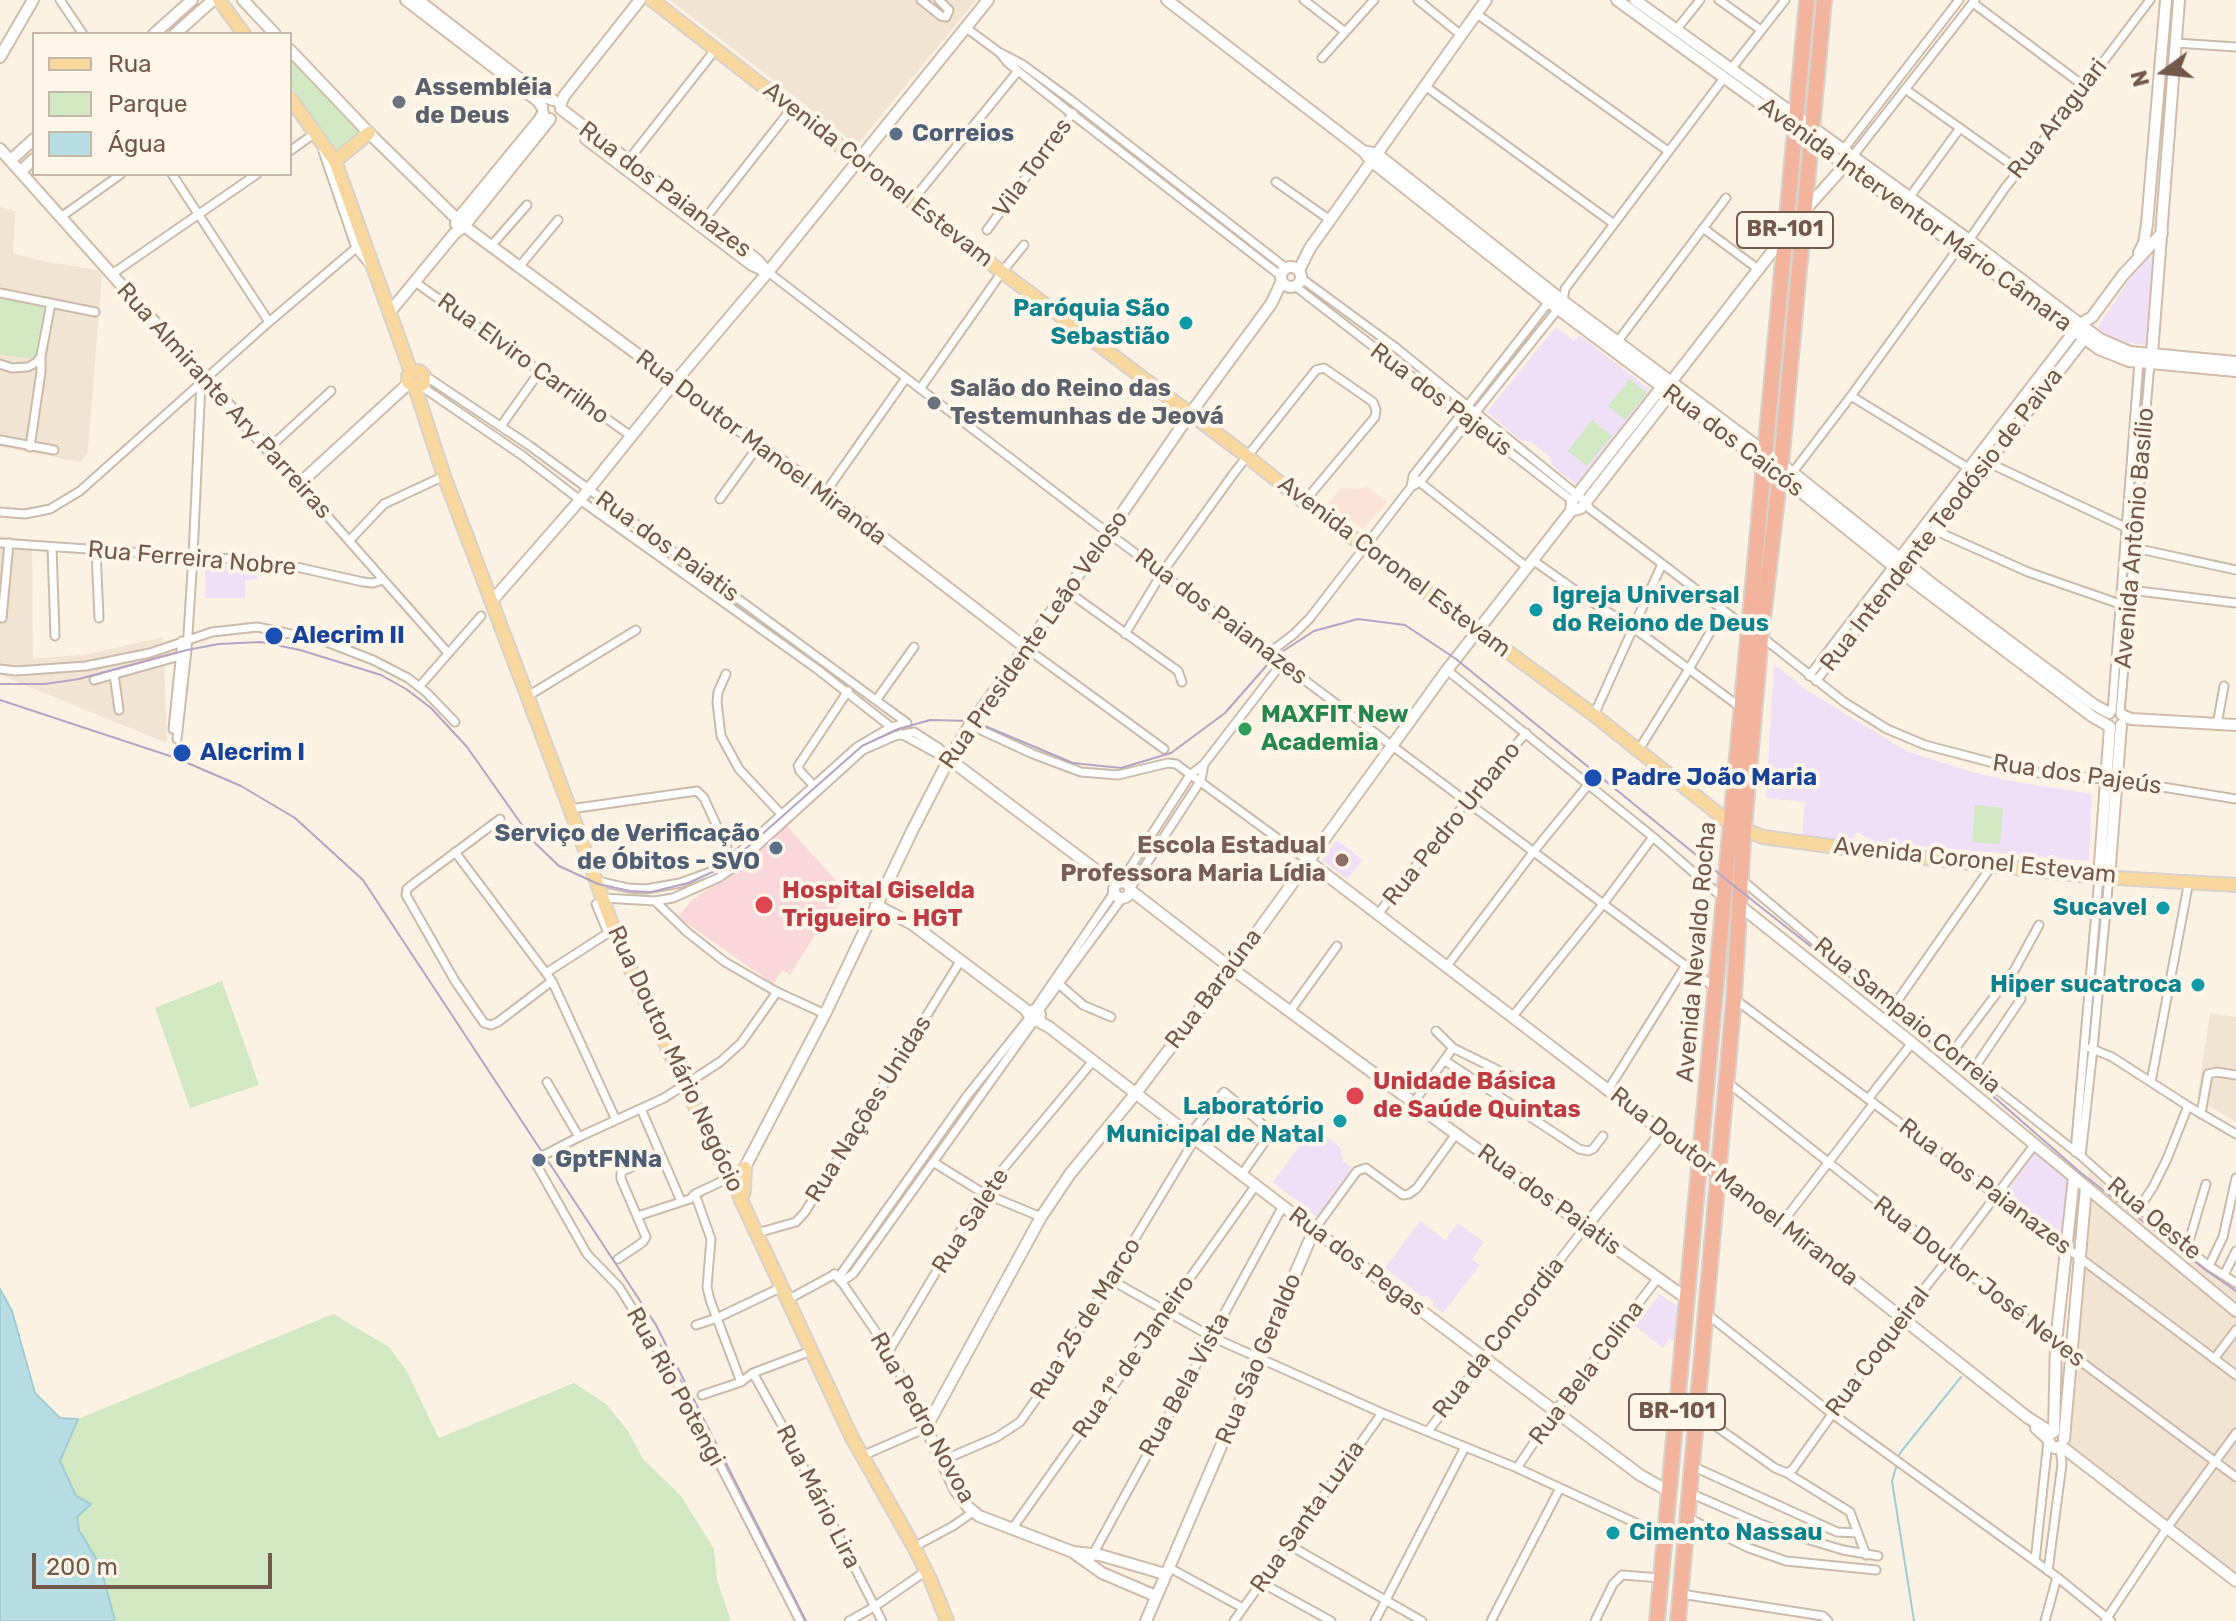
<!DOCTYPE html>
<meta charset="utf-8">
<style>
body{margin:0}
#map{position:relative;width:2236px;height:1621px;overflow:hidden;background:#fbf2e3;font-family:Rubik,sans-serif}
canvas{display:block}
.legend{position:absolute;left:32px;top:32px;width:260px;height:144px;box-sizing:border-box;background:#fef6e9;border:2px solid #c6b7a9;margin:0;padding:10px 14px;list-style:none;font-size:24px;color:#72594a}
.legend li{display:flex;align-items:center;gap:16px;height:40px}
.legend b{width:40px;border:2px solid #c6b7a9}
.north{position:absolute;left:2124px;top:32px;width:80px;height:80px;-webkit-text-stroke:6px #fef6e9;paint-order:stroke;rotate:255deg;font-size:22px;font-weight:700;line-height:32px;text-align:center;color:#72594a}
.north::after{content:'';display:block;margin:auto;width:28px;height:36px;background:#72594a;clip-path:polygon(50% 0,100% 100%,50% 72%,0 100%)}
.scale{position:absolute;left:32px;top:1553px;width:240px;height:36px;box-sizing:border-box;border:4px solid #72594a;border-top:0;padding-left:10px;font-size:24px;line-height:28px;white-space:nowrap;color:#72594a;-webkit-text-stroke:6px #fef6e9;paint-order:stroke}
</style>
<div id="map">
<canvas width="2236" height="1621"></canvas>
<ul class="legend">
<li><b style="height:10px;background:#f7d79e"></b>Rua</li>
<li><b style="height:22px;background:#d1e8c3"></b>Parque</li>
<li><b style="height:22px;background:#b9dde4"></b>Água</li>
</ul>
<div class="north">N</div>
<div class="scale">200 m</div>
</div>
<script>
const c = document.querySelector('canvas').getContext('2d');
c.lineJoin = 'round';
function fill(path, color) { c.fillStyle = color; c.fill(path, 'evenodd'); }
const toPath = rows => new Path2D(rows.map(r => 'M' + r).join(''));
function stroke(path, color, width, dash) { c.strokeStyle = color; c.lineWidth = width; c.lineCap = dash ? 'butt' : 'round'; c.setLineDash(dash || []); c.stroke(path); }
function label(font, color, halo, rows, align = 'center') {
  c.font = font + ' Rubik,sans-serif'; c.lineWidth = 8; c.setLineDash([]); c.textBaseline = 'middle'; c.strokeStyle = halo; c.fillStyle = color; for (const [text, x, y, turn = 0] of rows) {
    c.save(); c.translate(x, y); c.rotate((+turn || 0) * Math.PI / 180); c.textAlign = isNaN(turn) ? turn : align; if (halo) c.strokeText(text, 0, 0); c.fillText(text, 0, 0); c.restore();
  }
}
const residential = toPath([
 [670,0,976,0,857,145],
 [0,207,15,211,13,253,37,260,97,270,102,274,88,452,81,462,0,447],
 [0,536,32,540,33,659,89,654,163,637,167,743,0,675],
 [2210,1013,2236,1017,2236,1122,2197,1099],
 [2089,1171,2178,1254,2236,1290,2236,1579,2068,1444]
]);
const commercial = toPath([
 [1366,486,1387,502,1363,529,1328,504,1341,488,1360,489]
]);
const education = toPath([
 [2149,250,2158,254,2149,346,2115,340,2097,328],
 [1556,327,1574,341,1579,335,1652,391,1576,485,1552,465,1550,457,1530,441,1522,441,1487,412],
 [205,565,257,565,257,579,245,580,245,598,205,598],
 [1774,664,1808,691,1906,751,1972,772,2010,781,2092,794,2089,861,1876,842,1857,832,1852,840,1802,836,1805,802,1766,798],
 [1337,840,1363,860,1347,879,1322,860],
 [1313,1128,1340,1147,1343,1161,1356,1170,1318,1218,1273,1182],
 [2035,1152,2072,1181,2065,1234,2061,1237,2004,1196],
 [1420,1221,1445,1240,1458,1223,1484,1242,1472,1259,1480,1265,1443,1313,1433,1305,1433,1301,1427,1296,1423,1297,1385,1268],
 [1660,1294,1680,1308,1676,1343,1670,1338,1663,1348,1635,1326]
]);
const medical = toPath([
 [787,826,847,893,815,935,790,975,782,970,773,984,678,917,690,902,749,859]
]);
const green = toPath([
 [290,53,364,133,336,155,320,129,290,86],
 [0,297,44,303,37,359,0,355],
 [1630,379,1647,393,1625,420,1608,406],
 [1592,420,1612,436,1587,466,1568,451],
 [1975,805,2003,808,2000,844,1972,842],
 [222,981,259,1085,190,1108,155,1008],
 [333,1314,389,1347,406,1370,439,1438,574,1383,606,1404,628,1431,643,1459,681,1496,714,1549,717,1580,731,1621,115,1621,100,1565,79,1530,76,1496,60,1461,78,1419]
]);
const water = toPath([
 [0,1289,12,1311,35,1393,60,1418,78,1419,60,1461,76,1496,91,1504,77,1517,79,1530,100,1565,115,1621,0,1621,0,1289]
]);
const stream = toPath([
 [1898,1458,1900,1453,1961,1377],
 [1897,1464,1892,1481,1914,1621]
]);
const street = toPath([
 [60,0,83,34],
 [921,0,941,16,946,17,949,10,939,0],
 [1304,0,1344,31],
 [1418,0,1461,35],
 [1719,0,1761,30],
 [1973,3,2084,86],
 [1477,14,1668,151],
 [965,27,1000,53,1008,63,1072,114,1281,276],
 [1676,30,1700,0],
 [2176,43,2236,47],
 [1001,53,1022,64,1071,100,1286,268],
 [1322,58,1374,0],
 [1731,69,1785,0],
 [1425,86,1614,224],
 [1905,89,2019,170],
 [1843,150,1959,0],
 [290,151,315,133],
 [323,151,356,248,369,264],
 [1852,157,1975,0],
 [627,162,715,50],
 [172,174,269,322],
 [1276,182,1330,220],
 [1909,198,1960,128],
 [912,201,1018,71],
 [61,217,121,174],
 [704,220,792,108],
 [1703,228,1758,269],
 [987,230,1073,113],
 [1969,240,2005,188,2054,127,2150,0],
 [491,246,527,205],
 [519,267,558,220],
 [768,272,1095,523,1714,987],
 [112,274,257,174],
 [1301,278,1395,347,1586,502,1590,509,1748,629],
 [415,282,631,436],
 [1295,286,1574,502],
 [0,293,95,312],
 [1618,341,1726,198],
 [0,364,12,368,28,367,37,362,41,356],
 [424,375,530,446,907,723],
 [421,386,523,456,580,500,817,669,891,727],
 [920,389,1002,272,1024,245],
 [1851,396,1978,474],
 [501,426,540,371],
 [0,440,54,450],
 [30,447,41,372,41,356,51,303],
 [268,449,331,391],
 [1987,462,2127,528],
 [1790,476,1851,396,1960,246],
 [1417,480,1528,568],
 [299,484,448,653],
 [1411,487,1413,476,1551,299],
 [825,493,906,378],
 [720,499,759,445],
 [0,512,25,514,50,509,80,491,269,322,356,248],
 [1934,530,2028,572,2120,604],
 [349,541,384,504,444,476],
 [0,543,261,561,301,568,363,582,373,583,383,580],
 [52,547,55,636],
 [2130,547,2236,570],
 [96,551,99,618],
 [1534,561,1592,602,1635,629,1740,707],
 [2130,590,2236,603],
 [1067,591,1178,671,1182,682],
 [2,618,9,543],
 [1125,634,1162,573,1234,473,1316,370,1324,368,1373,402,1376,410,1375,417,1304,502],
 [1762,637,1844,702,1887,729,1925,745,2028,772,2126,781,2236,799],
 [1026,648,1164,749],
 [1269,653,1294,634,1310,618,1411,487,1420,482,1558,309,1563,301,1565,289,1724,78],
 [0,669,16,671,86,666,150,653,212,632,257,627,324,641,373,660,408,678,427,693,455,722],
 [1447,670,1653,837,1723,898],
 [114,674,119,710],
 [726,674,718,692,717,702,721,736,739,769,781,814],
 [1809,676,1893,566],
 [94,680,180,656],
 [1816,681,1902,573],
 [419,687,481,616],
 [528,696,636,630],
 [877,699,914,647],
 [2112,711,2139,362],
 [2120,713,2150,363],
 [1594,715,1662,564],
 [970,725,1033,754,1081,772,1118,775,1168,763,1176,764,1307,860],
 [2217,725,2224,686],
 [173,729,182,641],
 [901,734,945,758],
 [177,739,187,650,193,556,201,382],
 [1638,751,1689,669,1723,610],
 [813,785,800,771,798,766,848,691],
 [570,809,697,791,704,798,732,859],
 [500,819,413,884,407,889,406,895,455,981,484,1023,491,1025,498,1022,552,981],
 [455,852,552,981,616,1120],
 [1742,880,1893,1007,2081,1156,2167,1233,2209,1266,2236,1283],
 [597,881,628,888,646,889,680,883,710,872,732,859,857,747,891,727,907,723],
 [1121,882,1190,775,1204,764,1282,663],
 [1130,889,1201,780,1204,764],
 [603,898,655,901,673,898,718,878,734,867,863,750,895,736,914,732,939,748,949,759],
 [655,901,687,932,725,962,777,992,825,1014],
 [1378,914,1467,801,1526,733],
 [1447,966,1534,851,1588,785],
 [546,973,608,933,596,904],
 [1060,985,1083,1005,1111,1017],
 [777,992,741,1043,720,1062,664,1098,579,1137,544,1155,537,1160,536,1164,587,1254,619,1287,660,1353,688,1402,800,1621],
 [1736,1000,2236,1375],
 [1893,1007,1993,864],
 [1034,1010,1115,891],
 [1290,1011,1337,946],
 [1038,1012,1123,897],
 [1513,1016,1604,903,1653,837],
 [1436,1031,1453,1048,1518,1080],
 [2090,1048,2112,1057,2188,1106,2236,1134],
 [1951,1054,2015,969,2039,925],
 [1444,1060,1579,1149,1588,1151,1593,1149,1603,1136],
 [1973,1070,2021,999],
 [547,1082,579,1137],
 [1727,1082,2064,1349,2236,1477],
 [2151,1082,2189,881],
 [1608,1090,1686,965],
 [1868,1099,1912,1043],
 [1414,1102,1453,1048],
 [641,1109,681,1201],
 [2201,1114,2208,1074,2217,1072,2236,1075],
 [1190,1134,1224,1092,1268,1129,1271,1133,1242,1174],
 [2075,1152,2099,877],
 [2081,1156,2093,1049,2109,877],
 [933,1162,983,1193,1041,1217],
 [695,1194,711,1239,707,1287,710,1300,741,1382],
 [2139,1208,2153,1187,2167,1159,2188,1106],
 [638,1216,690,1199,695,1194,733,1176],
 [1782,1223,1874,1103],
 [1314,1230,1357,1171,1366,1168,1403,1195,1409,1194,1417,1188,1456,1134],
 [757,1233,796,1222,805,1212,961,960],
 [2187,1248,2206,1184],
 [618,1259,643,1242,646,1237,621,1179,621,1172,660,1154],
 [2209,1266,2223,1237,2236,1178],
 [834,1274,841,1282,853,1274,1034,1021],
 [841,1274,967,1096,1030,1017],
 [2224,1275,2236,1251],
 [1111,1280,1212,1337,1382,1413,1517,1468,1664,1536],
 [841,1281,889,1351,926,1428,862,1456],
 [789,1299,835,1274],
 [1707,1314,1831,1413,2057,1577,2111,1621],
 [696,1325,717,1318,782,1287],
 [889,1351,983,1193,1093,1061],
 [2214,1359,2236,1330],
 [753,1373,783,1427,882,1621],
 [702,1395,741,1382,753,1373,811,1351],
 [1697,1413,1775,1468,1787,1473,1793,1469,1901,1318,1948,1259,2035,1144],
 [1428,1431,1586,1226],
 [941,1461,997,1437,1020,1422,1049,1381,1195,1139],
 [1692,1466,1837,1532,1858,1533],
 [1517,1468,1555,1411,1658,1278],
 [1787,1473,1850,1512,1866,1555],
 [1690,1493,1761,1524,1793,1535,1843,1550,1878,1556],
 [1688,1518,1749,1548,1786,1561,1876,1570],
 [1012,1529,1256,1185],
 [1289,1545,1422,1621],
 [914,1547,953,1526,973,1512],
 [1091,1558,1283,1206],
 [2035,1561,2048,1441],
 [1168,1567,1243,1608],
 [2048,1571,2062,1464,2060,1447],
 [1262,1583,1331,1621],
 [1681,1594,1823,1616,1828,1621],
 [849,1621,874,1607,926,1571],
 [1234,1621,1382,1413],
 [1375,1621,1465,1447],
 [1491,1621,1560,1488],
 [1595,1621,1613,1584,1622,1575,1661,1578],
 [2045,1621,2057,1577],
 [2105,1621,2167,1528,2236,1433]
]);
const secondary = toPath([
 [243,0,275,34],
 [406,0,538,101,542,107],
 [418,0,542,96,553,100],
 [1167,0,1363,151,1371,161,1558,309,1786,480,1902,573,2093,717,2109,726],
 [1617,0,2099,349,2129,361,2236,371],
 [1635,0,1969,240,2100,339,2130,352,2236,362],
 [154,34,192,0],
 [175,34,213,0],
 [290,50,369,133,464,226,825,493,1026,648],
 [0,57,33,0],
 [560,105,564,96,640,0],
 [561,109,705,219,757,260,768,272],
 [586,139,752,265,763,270],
 [0,149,299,484,409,383],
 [1363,151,1377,154,1563,301,1797,476,1931,583,2093,704,2109,713],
 [11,160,34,139],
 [21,171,34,159],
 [1805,210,1846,164],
 [456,224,457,220,540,119,543,113],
 [2139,253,2144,243,2147,224,2166,0],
 '1281 277a10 10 0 1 1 20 0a10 10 0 1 1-20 0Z',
 [1299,270,1310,248,1330,220,1486,0],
 [389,313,454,234,464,226,550,119],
 [2152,354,2179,0],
 [1571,511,1581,508,1586,502,1670,394,1670,388],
 [1897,562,2080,324,2092,317,2123,275,2162,233],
 [1905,569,2087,335],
 [491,602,580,500,674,383,768,272,988,0],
 [2122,715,2131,719,2236,725],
 [949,759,1096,870,1119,883],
 [1307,860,1782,1223,2027,1417,2052,1433],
 [2099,877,2110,727],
 [2109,877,2121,725],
 '1114 890a8 8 0 1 1 16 0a8 8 0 1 1-16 0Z',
 [1130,890,1231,968,1456,1134,1686,1298],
 [876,905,912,924,1025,1009,1029,1015],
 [1739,905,1912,1043,2236,1311],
 '1030 1015a5 5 0 1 1 10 0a5 5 0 1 1-10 0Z',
 [1036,1020,1049,1027,1314,1230,1640,1475,1670,1492],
 [742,1173,825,1014,912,831,949,759,970,725,1109,532,1190,414,1271,304,1282,281],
 [1586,1226,1662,1133],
 [2036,1428,2048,1439,2051,1446,2055,1448,2061,1446],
 [2054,1432,2056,1342,2074,1177],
 [2064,1439,2086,1187],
 [2061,1446,2236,1581],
 [1074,1553,1102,1573,1156,1596],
 [1165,1574,1100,1555,1073,1552,979,1516,968,1507,956,1491,926,1428,1041,1217,1070,1174,1136,1093,1231,968,1447,670,1571,511,1572,501,1661,388,1671,382,1785,235],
 [1146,1621,1314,1230]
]);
const primary = toPath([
 [219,0,244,34],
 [652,0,1002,272,1248,457,1304,502,1594,715,1731,824,1763,837,1888,854,2099,877,2236,885],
 [290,98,335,161,411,372],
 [335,161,369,133],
 [411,372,408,376,408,382,415,387,444,476,570,809,614,930,634,977,723,1166,733,1176,741,1200,851,1436,914,1547,931,1581,947,1621],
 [411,372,419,371,424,375,423,384,415,387],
 [741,1199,744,1191,745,1168]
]);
const highway = toPath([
 [1657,1621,1807,0],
 [1678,1621,1734,998,1743,840,1761,636,1781,465,1824,0]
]);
const tram = toPath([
 [0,684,45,684,79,679,187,650,219,644,261,642,300,650,381,675,406,689,431,708,467,747,534,842,559,866,598,884,630,891,651,892,688,883,726,866,862,746,898,729,930,720,973,721,1073,763,1121,768,1171,753,1225,713,1274,657,1314,631,1358,619,1405,625,1456,659,1733,885,1923,1035,2081,1173,2204,1269,2236,1291],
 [0,700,176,758,241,786,295,818,363,880,656,1325,806,1621]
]);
const markers = [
 [399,102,8,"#6b7280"],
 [896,134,8,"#5c6f8a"],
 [1186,323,8,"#0f9aa8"],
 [934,403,8,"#6b7280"],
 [1536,610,8,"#0f9aa8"],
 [274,636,10,"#1a4fb4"],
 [1245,729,8,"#2e9e5b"],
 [182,753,10,"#1a4fb4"],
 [1593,778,10,"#1a4fb4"],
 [776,848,8,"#5c6f8a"],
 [1342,860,8,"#8d6e63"],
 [764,905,10,"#e0444e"],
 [2163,908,8,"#0f9aa8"],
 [2198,985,8,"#0f9aa8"],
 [1355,1096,10,"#e0444e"],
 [1340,1121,8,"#0f9aa8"],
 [539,1160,8,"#5c6f8a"],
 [1613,1533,8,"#0f9aa8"]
];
const shields = [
 [1785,230,96],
 [1677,1412,96]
];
const shieldNames = [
 ["BR-101",1785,230],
 ["BR-101",1677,1412]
];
const worshipNames = [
 ["Assembléia",415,88],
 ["de Deus",415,116],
 ["Salão do Reino das",950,389],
 ["Testemunhas de Jeová",950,417]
];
const streetNames = [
 ["Rua Araguari",2058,119,-52],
 ["Vila Torres",1033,168,-54],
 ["Avenida Coronel Estevam",878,175,38],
 ["Rua dos Paianazes",665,190,37],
 ["Avenida Interventor Mário Câmara",1915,215,36],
 ["Rua Elviro Carrilho",523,359,36],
 ["Rua dos Pajeús",1441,400,37],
 ["Rua Almirante Ary Parreiras",224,401,48],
 ["Rua dos Caicós",1733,441,37],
 ["Rua Doutor Manoel Miranda",761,448,37],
 ["Rua Intendente Teodósio de Paiva",1942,520,-52],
 ["Avenida Antônio Basílio",2135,538,-85],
 ["Rua dos Paiatis",667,547,36],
 ["Rua Ferreira Nobre",192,559,5],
 ["Avenida Coronel Estevam",1394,567,37],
 ["Rua dos Paianazes",1221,617,37],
 ["Rua Presidente Leão Veloso",1034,640,-55],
 ["Rua dos Pajeús",2077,775,8],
 ["Rua Pedro Urbano",1452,824,-51],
 ["Avenida Coronel Estevam",1975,861,6],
 ["Avenida Nevaldo Rocha",1697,952,-85],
 ["Rua Baraúna",1214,989,-53],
 ["Rua Sampaio Correia",1907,1016,39],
 ["Rua Doutor Mário Negócio",675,1059,65],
 ["Rua Nações Unidas",869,1109,-58],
 ["Rua Doutor Manoel Miranda",1734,1187,38],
 ["Rua dos Paianazes",1985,1187,37],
 ["Rua dos Paiatis",1549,1200,36],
 ["Rua Oeste",2154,1219,40],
 ["Rua Salete",971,1221,-57],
 ["Rua dos Pegas",1357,1262,37],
 ["Rua Doutor José Neves",1979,1282,38],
 ["Rua 25 de Marco",1086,1319,-58],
 ["Rua da Concordia",1499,1338,-52],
 ["Rua Coqueiral",1878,1352,-53],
 ["Rua 1º de Janeiro",1134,1357,-55],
 ["Rua São Geraldo",1259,1359,-67],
 ["Rua Bela Colina",1587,1373,-53],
 ["Rua Bela Vista",1185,1385,-61],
 ["Rua Rio Potengi",675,1387,61],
 ["Rua Pedro Novoa",922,1418,61],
 ["Rua Mário Lira",818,1497,63],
 ["Rua Santa Luzia",1308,1517,-55]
];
const serviceNames = [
 ["Correios",912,134],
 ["Serviço de Verificação",760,834,"right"],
 ["de Óbitos - SVO",760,862,"right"],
 ["GptFNNa",555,1160]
];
const cultureNames = [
 ["Paróquia São",1170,309],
 ["Sebastião",1170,337],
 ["Igreja Universal",1552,596,"left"],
 ["do Reiono de Deus",1552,624,"left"],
 ["Sucavel",2147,908],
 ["Hiper sucatroca",2182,985],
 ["Laboratório",1324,1107],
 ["Municipal de Natal",1324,1135],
 ["Cimento Nassau",1629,1533,"left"]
];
const transitNames = [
 ["Alecrim II",292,636],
 ["Alecrim I",200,753],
 ["Padre João Maria",1611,778]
];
const leisureNames = [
 ["MAXFIT New",1261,715],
 ["Academia",1261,743]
];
const educationNames = [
 ["Escola Estadual",1326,846],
 ["Professora Maria Lídia",1326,874]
];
const healthNames = [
 ["Hospital Giselda",782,891],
 ["Trigueiro - HGT",782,919],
 ["Unidade Básica",1373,1082],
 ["de Saúde Quintas",1373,1110]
];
fill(residential, '#f2e4d2');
fill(commercial, '#fbe3d8');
fill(education, '#efe0f7');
fill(medical, '#f9d7db');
fill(green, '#d1e8c3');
fill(water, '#b9dde4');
stroke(water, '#a0ccd5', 2);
stroke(stream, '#a0ccd5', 2);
stroke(street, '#ccbaab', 11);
stroke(secondary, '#d1bcab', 14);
stroke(primary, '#d8d1cc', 16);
stroke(highway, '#d8d1cc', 18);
stroke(street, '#fff', 7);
stroke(secondary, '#fff', 10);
stroke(primary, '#f7d79e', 12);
stroke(highway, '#f3b49d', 14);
stroke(tram, '#b5a3c4', 2);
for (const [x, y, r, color] of markers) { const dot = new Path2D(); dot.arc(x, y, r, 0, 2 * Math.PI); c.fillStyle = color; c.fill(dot); stroke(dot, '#fef6e9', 3); }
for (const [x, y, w] of shields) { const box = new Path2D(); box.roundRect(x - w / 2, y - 18, w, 36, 6); c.fillStyle = '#fef6e9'; c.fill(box); stroke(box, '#72594a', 2); }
label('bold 22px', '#72594a', null, shieldNames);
label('bold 24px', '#5b616d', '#fef6e9', worshipNames, 'left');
label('24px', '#72594a', '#fef6e9', streetNames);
label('bold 24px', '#4e5e75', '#fef6e9', serviceNames, 'left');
label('bold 24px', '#0d838f', '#fef6e9', cultureNames, 'right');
label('bold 24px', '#164399', '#fef6e9', transitNames, 'left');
label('bold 24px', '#27864d', '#fef6e9', leisureNames, 'left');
label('bold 24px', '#785e54', '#fef6e9', educationNames, 'right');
label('bold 24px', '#be3a42', '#fef6e9', healthNames, 'left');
</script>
